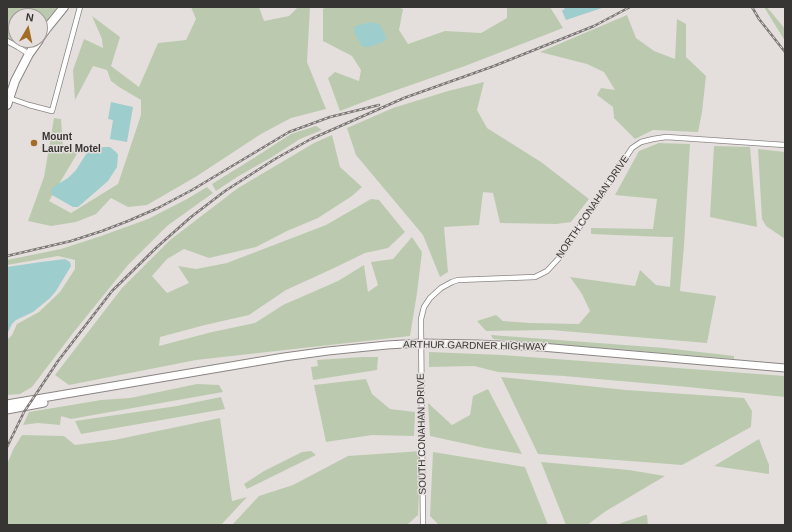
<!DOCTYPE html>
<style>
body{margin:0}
#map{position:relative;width:792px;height:532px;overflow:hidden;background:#e4dfdd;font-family:Arial,sans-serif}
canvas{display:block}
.frame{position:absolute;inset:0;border:8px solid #373534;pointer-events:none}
.north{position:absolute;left:8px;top:8px;width:40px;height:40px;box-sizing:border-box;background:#e4dfdd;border:1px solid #9f9b99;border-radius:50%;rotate:9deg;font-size:11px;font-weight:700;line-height:16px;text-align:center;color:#373534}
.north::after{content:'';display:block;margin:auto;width:14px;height:18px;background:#a26c27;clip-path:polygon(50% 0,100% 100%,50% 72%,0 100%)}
</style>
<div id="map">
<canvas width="792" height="532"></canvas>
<div class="frame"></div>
<div class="north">N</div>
</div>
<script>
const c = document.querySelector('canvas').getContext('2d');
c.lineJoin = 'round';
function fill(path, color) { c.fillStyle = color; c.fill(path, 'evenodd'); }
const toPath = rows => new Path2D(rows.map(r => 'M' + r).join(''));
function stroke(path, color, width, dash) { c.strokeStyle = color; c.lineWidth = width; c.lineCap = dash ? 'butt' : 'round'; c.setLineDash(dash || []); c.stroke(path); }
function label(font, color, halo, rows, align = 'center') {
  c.font = font + ' Arial,sans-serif'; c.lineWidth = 3; c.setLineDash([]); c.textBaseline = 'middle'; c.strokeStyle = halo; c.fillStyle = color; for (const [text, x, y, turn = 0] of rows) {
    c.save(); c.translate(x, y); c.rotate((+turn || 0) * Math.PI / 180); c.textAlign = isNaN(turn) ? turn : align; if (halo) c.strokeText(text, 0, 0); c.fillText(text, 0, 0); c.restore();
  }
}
const green = toPath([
 [7,7,57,7,40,29,40,16,16,16,16,40,32,40,27,48,7,38],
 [191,7,259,7,264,21,289,16,298,7,310,7,307,62,326,109,291,118,261,134,197,176,147,205,128,207,111,198,96,214,76,222,51,226,28,221,44,177,54,118,61,119,63,149,78,152,49,201,71,213,118,184,141,115,141,100,119,87,111,81,107,70,93,66,75,100,73,70,84,39,103,48,102,39,92,16,120,37,111,66,139,87,158,43,186,40,196,19],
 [326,7,397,7,403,9,399,30,408,44,445,31,481,33,507,18,507,7,550,7,563,28,465,66,371,99,340,111,328,78,335,72,359,81,361,70,352,56,323,41,323,9],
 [764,7,767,7,785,29,785,41],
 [627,15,636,38,654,51,675,59,677,19,686,24,686,57,706,76,702,112,698,132,653,130,635,139,614,118,613,107,597,95,601,88,615,90,604,72,587,64,540,52],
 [484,82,477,110,487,128,541,162,589,199,571,222,556,224,500,223,493,193,483,192,479,225,444,227,448,272,440,277,423,235,356,155,347,128,393,108,448,91],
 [316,126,322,130,300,139,272,157,237,177,216,191,212,184,257,156,291,134],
 [332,135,340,167,362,187,352,196,318,218,287,231,256,247,209,258,184,249,167,259,152,276,167,293,189,283,178,266,196,269,227,263,326,225,371,199,379,200,405,232,388,248,365,253,332,269,286,290,249,315,205,325,160,337,159,346,212,332,255,323,283,305,338,281,364,265,368,292,378,285,371,262,393,259,412,237,422,252,417,293,410,336,196,360,69,385,55,375,122,288,170,240,238,188,314,143],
 [659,143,690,144,684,246,680,291,716,296,707,343,550,330,486,331,477,321,496,315,503,321,530,323,579,324,590,311,582,294,570,277,635,286,640,270,656,285,670,287,673,237,664,237,591,234,591,228,653,229,657,199,615,195,639,151],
 [714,146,750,147,757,227,710,217],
 [758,149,785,152,785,239,766,226,762,219],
 [207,187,213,193,167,226,128,265,73,333,32,387,20,394,7,395,7,340,12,335,17,324,39,312,60,292,75,269,75,260,58,256,7,265,7,260,61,249,101,236,148,219,187,199],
 [491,335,665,348,734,356,734,359,493,339],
 [429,352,502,355,785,376,785,397,688,387,564,376,498,372,474,366,429,367],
 [362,357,378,357,377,370,313,380,311,367,318,366,317,360],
 [501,377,626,390,744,398,752,411,751,427,682,465,538,454],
 [366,379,372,394,390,409,415,412,414,436,372,435,326,442,314,385],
 [197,384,219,385,223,392,71,419,61,416,60,425,38,423,23,425,29,412,101,400,130,398],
 [488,389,522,454,485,448,430,436,428,403,452,425,470,415,473,396],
 [221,397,225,409,81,434,75,421,177,406],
 [220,418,232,501,247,497,221,525,7,525,7,464,14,448,22,435,64,436,75,445,114,440],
 [759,439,769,465,769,474,714,466],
 [311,451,316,455,247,489,244,484,264,471,302,452],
 [421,451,418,515,407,525,232,525,259,496,293,485,348,456],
 [433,452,525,467,548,525,439,525,430,516],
 [541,462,629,470,665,476,606,511,587,525,566,525],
 [645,515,647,515,648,525,618,525,621,523]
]);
const water = toPath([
 [566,7,605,7,566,20,562,11],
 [371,22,380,25,386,37,386,39,383,42,378,44,369,47,364,47,361,45,357,38,354,32,354,28,355,26],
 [111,102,133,107,127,142,110,139,113,120,108,119],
 [103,147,110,147,117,153,118,155,117,167,108,181,78,207,73,207,52,195,51,189,53,187,68,178,76,170,88,151,91,150],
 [65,259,70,262,71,266,56,291,50,298,33,312,16,320,12,324,7,334,7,267,41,262]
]);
const street = toPath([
 [7,41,18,47,29,54],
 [9,98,29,105,52,111,80,7],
 [423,525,421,328,421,319,424,307,430,298,441,288,452,282,458,280,535,277,547,271,559,258,632,148,641,142,653,139,666,137,785,145]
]);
const primary = toPath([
 [7,404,284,357,328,351,387,345,421,343,478,344,541,347,785,368],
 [7,410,44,403]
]);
const highway = toPath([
 [40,38,47,28,64,7],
 [7,105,15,81,29,54,39,40]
]);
const rail = toPath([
 [752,7,759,19,785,52],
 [7,256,71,241,102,231,128,221,158,208,192,190,289,132,330,117,379,105],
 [7,447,24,412,58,361,112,291,157,247,191,217,225,191,275,159,311,139,404,98,494,66,594,26,630,7]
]);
const markers = [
 [34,143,4,"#a26c27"]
];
const poiNames = [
 ["Mount",42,137],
 ["Laurel Motel",42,149]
];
const streetNames = [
 ["NORTH CONAHAN DRIVE",593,207,-56],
 ["ARTHUR GARDNER HIGHWAY",475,346,1],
 ["SOUTH CONAHAN DRIVE",422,434,-91]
];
fill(green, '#bbcaae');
fill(water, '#9dcdcd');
stroke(street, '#8a8684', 6);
stroke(primary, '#8a8684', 9);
stroke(highway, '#8a8684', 10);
stroke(street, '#fff', 4.5);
stroke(primary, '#fff', 7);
stroke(highway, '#fff', 8);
stroke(rail, '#7b7876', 2.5);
stroke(rail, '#e4dfdd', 1, [3]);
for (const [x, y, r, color] of markers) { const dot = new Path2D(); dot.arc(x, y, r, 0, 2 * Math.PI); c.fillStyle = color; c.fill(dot); stroke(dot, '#e4dfdd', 1.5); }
label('bold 10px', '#373534', '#e4dfdd', poiNames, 'left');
label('10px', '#373534', '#e4dfdd', streetNames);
</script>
